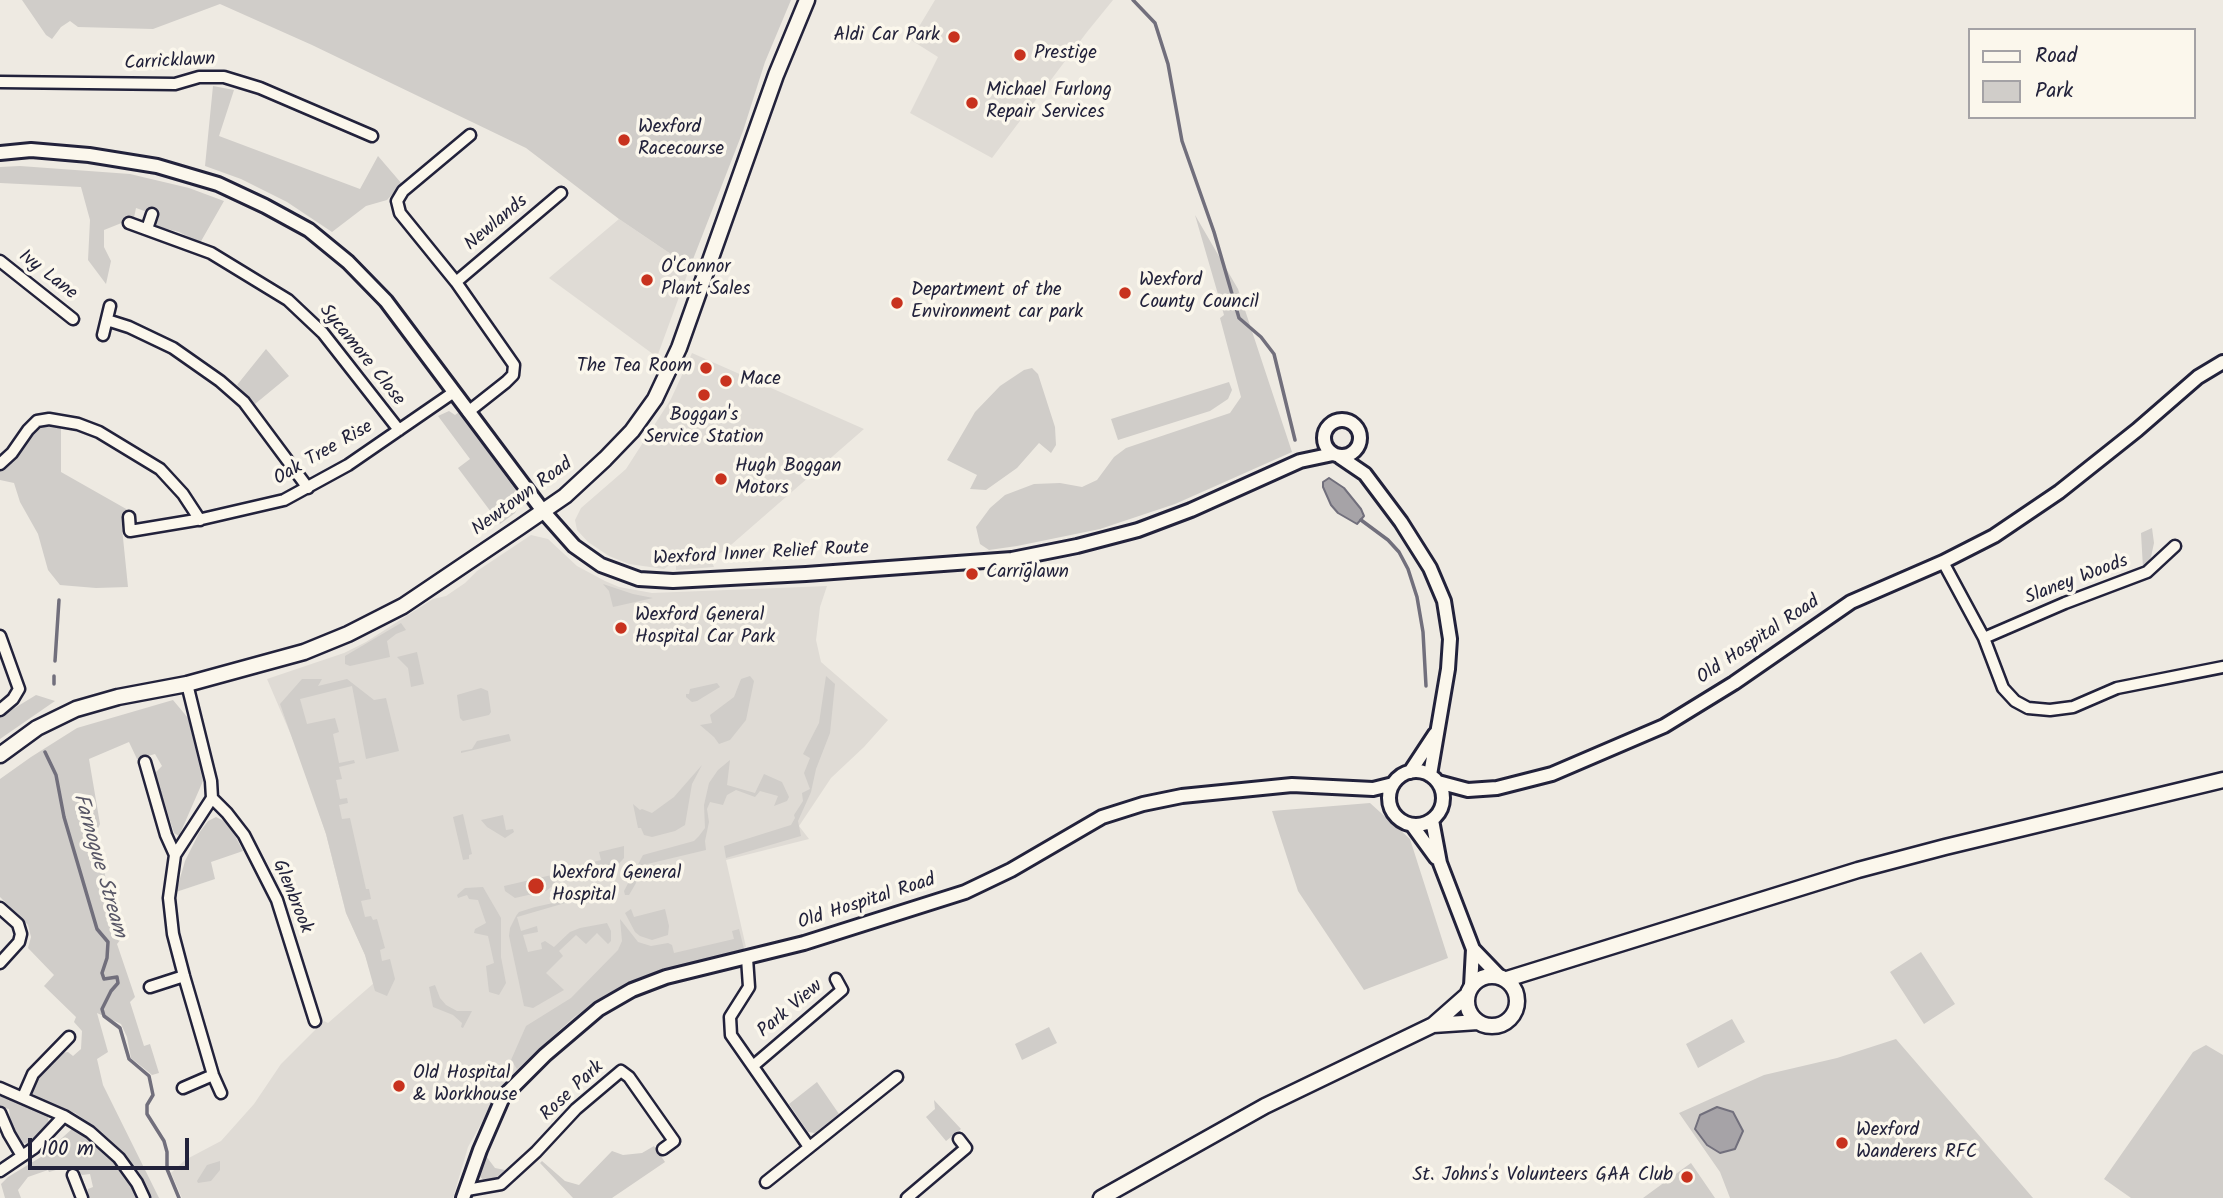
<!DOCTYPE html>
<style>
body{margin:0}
#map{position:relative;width:2223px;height:1198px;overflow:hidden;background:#eeeae2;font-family:Kalam,sans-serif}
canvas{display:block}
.legend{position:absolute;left:1968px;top:28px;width:228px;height:91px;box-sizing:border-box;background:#fbf7ec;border:2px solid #a4a2a5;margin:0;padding:9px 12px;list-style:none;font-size:21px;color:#22223b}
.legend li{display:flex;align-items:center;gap:14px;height:35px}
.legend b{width:35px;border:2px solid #a4a2a5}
.scale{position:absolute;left:28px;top:1138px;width:161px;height:32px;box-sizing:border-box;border:4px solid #22223b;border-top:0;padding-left:9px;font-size:21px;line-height:24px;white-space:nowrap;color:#22223b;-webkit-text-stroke:5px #fbf7ec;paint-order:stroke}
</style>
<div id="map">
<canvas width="2223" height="1198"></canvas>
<ul class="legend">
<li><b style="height:9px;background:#fbf7ec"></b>Road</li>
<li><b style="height:19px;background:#d0cdc9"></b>Park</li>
</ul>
<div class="scale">100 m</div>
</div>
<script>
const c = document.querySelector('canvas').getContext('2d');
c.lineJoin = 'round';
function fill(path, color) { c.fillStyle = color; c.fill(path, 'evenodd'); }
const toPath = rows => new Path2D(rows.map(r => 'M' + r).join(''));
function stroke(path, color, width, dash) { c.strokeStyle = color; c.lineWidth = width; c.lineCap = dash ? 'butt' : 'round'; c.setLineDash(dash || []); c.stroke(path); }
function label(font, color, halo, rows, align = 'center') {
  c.font = font + ' Kalam,sans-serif'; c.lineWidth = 7; c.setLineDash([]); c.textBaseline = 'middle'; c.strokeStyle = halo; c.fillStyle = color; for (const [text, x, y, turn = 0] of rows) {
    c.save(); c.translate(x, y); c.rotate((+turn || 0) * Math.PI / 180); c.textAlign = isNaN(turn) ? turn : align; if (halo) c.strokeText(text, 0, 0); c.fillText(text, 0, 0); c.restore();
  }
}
const built = toPath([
 [935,0,1113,0,1087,32,992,158,910,113,938,57,911,40],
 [619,219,690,267,657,357,549,278],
 [692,353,864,429,724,551,710,558,714,567,676,570,676,565,671,564,664,569,629,564,609,556,588,542,577,530,575,520,581,508,626,469,671,399],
 [531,535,548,539,577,566,605,581,619,587,652,593,827,586,820,607,816,640,821,662,888,720,864,747,831,778,799,826,809,839,726,860,746,947,640,977,607,994,551,1036,553,1038,505,1081,468,1147,453,1198,182,1198,171,1173,185,1160,221,1141,254,1104,281,1064,324,1021,328,1023,374,983,365,955,346,913,326,834,300,756,267,679,344,653,366,642,433,599,446,596,465,583,477,571]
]);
const green = toPath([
 [22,0,791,0,765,62,743,131,690,267,619,219,526,148,312,45,220,4,153,29,78,27,70,21,61,27,52,39,46,35],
 [213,86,234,90,219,136,360,189,378,156,402,184,387,200,366,206,332,232,287,202,241,179,205,166],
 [20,166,130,174,189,188,224,201,200,243,179,232,156,226,156,215,136,208,134,218,104,230,104,247,111,261,106,284,88,260,90,220,81,187,0,183,0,167],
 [1195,215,1238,289,1292,452,1175,504,1100,529,1017,546,989,550,980,544,976,527,990,508,1005,495,1034,484,1060,483,1082,487,1097,480,1114,457,1126,448,1230,413,1241,397,1220,318,1224,315],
 [266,349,289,376,255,404,237,385],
 [1032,368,1038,374,1055,427,1056,445,1051,453,1039,443,1017,468,986,490,970,489,977,475,947,460,975,412,1000,386,1024,370],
 [1229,382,1232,390,1228,399,1210,411,1118,440,1111,419],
 [449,411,455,415,459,412,522,499,515,513,500,524,458,468,470,459,438,416],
 [47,426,61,428,61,472,128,510,122,528,128,587,96,588,60,585,48,570,38,534,20,502,14,483,0,480,0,470,12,462,35,430],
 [2152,528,2154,543,2151,557,2143,568,2141,533],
 [603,584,633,594,653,598,613,607,609,591],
 [401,623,406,630,396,634,387,641,390,657,350,666,345,664,345,656],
 [417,652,424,684,411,687,408,668,397,657],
 [750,676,754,681,746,720,730,740,719,744,714,737,700,725,712,723,710,715,734,697,741,679],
 [826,676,835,684,830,733,816,769,811,792,798,821,801,836,726,858,724,846,791,825,795,818,794,815,803,801,802,793,810,789,804,773,810,758,803,754,819,723],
 [302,679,322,679,318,686,347,679,374,700,386,698,399,751,366,759,352,686,300,699,307,724,335,718,339,732,333,734,339,763,354,760,355,763,339,767,342,779,336,780,340,799,347,798,348,803,339,805,342,819,350,818,366,889,369,889,371,899,361,901,365,917,371,916,373,920,377,919,385,948,380,950,382,961,390,959,395,979,387,996,375,991,365,955,346,913,326,834,280,704],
 [717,683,720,687,697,701,692,702,686,697,686,694,689,694,690,689],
 [481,688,488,691,491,712,489,715,463,721,460,718,457,695],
 [36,695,55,701,0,739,0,717],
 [173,700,188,718,203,781,179,836,174,833,155,773,162,766,155,754,137,759,129,742,89,759,100,824,95,835,121,939,117,944,135,997,130,1002,144,1046,150,1044,159,1073,152,1075,131,1058,127,1037,121,1024,97,1013,108,1052,97,1059,103,1085,159,1198,151,1198,144,1183,121,1151,96,1128,75,1113,40,1100,32,1093,36,1080,43,1069,61,1053,68,1052,73,1056,81,1049,82,1031,74,1022,76,1017,44,986,54,975,28,948,31,937,28,925,0,897,0,779,31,757,77,728],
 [509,734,511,741,461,753,461,751,472,749,477,741],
 [730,760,727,785,755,793,764,774,782,782,789,797,787,801,774,806,778,796,760,791,755,797,736,790,727,795,723,805,710,802,707,809,709,822,705,841,706,850,639,866,634,874,636,883,629,895,625,895,624,891,643,855,694,841,699,836,705,828,704,805,709,783,718,770],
 [702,765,692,784,685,825,675,831,652,837,644,835,641,828,638,828,633,804,640,810,642,809,652,813,674,797],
 [1370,803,1410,839,1448,958,1364,990,1298,891,1272,811],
 [463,814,472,854,469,855,469,859,463,860,453,817],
 [503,815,506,830,513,829,514,832,505,838,487,827,481,820],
 [216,817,224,821,232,830,243,851,211,862,215,879,176,892,185,861,199,833,208,821],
 [624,846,624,858,612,871,580,880,572,881,567,877,570,868,601,860,599,852],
 [556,874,555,884,546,891,515,898,505,891,504,886],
 [483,887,501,918,501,957,506,983,499,995,489,992,486,966,494,963,488,936,474,933,475,929,486,923,478,900,469,899,467,895,458,898,457,895,465,888],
 [603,892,517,917,521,931,537,926,538,932,523,935,528,952,542,949,541,943,545,941,554,947,570,932,580,928,607,923,611,931,611,941,608,944,597,933,586,944,576,935,559,951,563,956,546,973,564,990,533,1008,524,1006,509,936,510,928,516,916,519,912,535,907],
 [631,909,634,917,665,909,669,926,668,935,652,940,640,936,635,932,625,913],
 [620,919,638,942,651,946,668,943,672,945,674,953,734,939,732,931,739,929,744,949,640,977,607,994,574,1017,517,1069,511,1060,526,1026,571,998,618,950,622,941],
 [1921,952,1955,1004,1924,1024,1890,972],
 [435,985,440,998,446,1005,457,1011,472,1011,463,1028,461,1027,462,1023,453,1015,433,1007,429,987],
 [1732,1019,1745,1042,1698,1068,1686,1044],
 [1049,1027,1057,1043,1022,1060,1015,1044],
 [1896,1039,2033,1198,1730,1198,1720,1172,1679,1113,1764,1075,1837,1058],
 [2206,1045,2223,1055,2223,1198,2131,1198,2104,1179,2193,1052],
 [817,1082,839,1114,815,1133,808,1132,789,1104],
 [0,1096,45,1114,48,1117,49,1124,29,1144,23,1143,11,1125,9,1109,0,1107],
 [934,1100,961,1129,946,1141,926,1117,935,1109],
 [73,1128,108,1155,126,1176,139,1198,86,1198,88,1189,93,1187,90,1174,82,1175,77,1170,69,1172,63,1168,49,1172,48,1170,28,1177,18,1190,21,1198,5,1198,1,1184,8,1177,41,1157],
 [654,1146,665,1162,612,1198,573,1198,540,1163,542,1161,565,1181,579,1185,612,1151,623,1155,642,1153],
 [486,1156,495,1168,505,1170,493,1181,487,1183,479,1176],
 [220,1161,220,1170,211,1181,198,1183,197,1181,207,1165],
 [1691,1163,1715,1198,1643,1198,1684,1168]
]);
const water = toPath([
 [1329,478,1344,488,1361,509,1364,516,1357,524,1338,513,1331,505,1323,487,1323,482,1329,478],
 [1717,1107,1733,1112,1743,1131,1735,1149,1720,1153,1707,1145,1695,1129,1700,1115,1717,1107]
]);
const stream = toPath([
 [1133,0,1155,23,1168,64,1182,141,1214,232,1239,318,1261,337,1274,354,1295,440],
 [1361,520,1388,540,1399,552,1408,569,1417,597,1423,632,1426,686],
 [55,661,59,600],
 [54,684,54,676],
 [45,752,56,775,64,817,97,929,108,942,107,958,102,973,104,979,117,977,118,983,111,991,102,1009,104,1016,120,1028,129,1059,149,1076,153,1095,147,1105,147,1114,164,1141,167,1152,167,1169,179,1198]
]);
const minor = toPath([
 [0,82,175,84,199,77,224,77,260,88,372,136],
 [129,223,211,253,288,300,323,333,399,430],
 [147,229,152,214],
 [0,261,73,319],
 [456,282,561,193],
 [107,320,129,327,173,348,220,381,244,402,308,488],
 [103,335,110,306],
 [468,412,506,382,513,375,514,365,456,282,400,213,397,201,403,191,470,135],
 [0,464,12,453,28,430,37,421,49,419,78,424,99,432,160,469,183,494,200,520],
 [129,517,130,531,202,519,284,500,348,465,454,392],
 [1943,562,1984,638,2003,688,2015,701,2028,708,2050,710,2073,707,2117,688,2223,667],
 [0,636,19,689,13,699,0,710],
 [1984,638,2065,603,2147,572,2175,546],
 [187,684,211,781,212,798,227,813,244,835,277,900,315,1021],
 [145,762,166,835,175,855],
 [212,798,175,855,169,898,173,934,184,976,213,1075,221,1093],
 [0,908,18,924,21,934,19,942,0,963],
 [747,958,749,987,730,1017,731,1035,809,1147],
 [150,987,184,976],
 [753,1066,842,990,836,979],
 [0,1088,64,1116,90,1132,119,1158,137,1183,144,1198],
 [183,1088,213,1075],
 [23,1097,33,1074,69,1037],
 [0,1113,9,1134,22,1156],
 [0,1171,34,1148,64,1116],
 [73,1175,82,1198],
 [766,1182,897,1077],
 [467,1190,501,1184,536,1152,576,1109,621,1071,629,1077,674,1141,663,1149],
 [907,1198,966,1148,959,1139]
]);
const tertiary = toPath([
 [0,153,31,150,89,155,157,166,218,184,265,206,309,230,348,262,386,301,543,511,574,546,601,565,639,579,673,581,806,574,1012,559,1077,546,1138,530,1191,510,1300,461,1333,454],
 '1324 438a18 18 0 1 1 36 0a18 18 0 1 1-36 0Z',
 [1340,457,1365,474,1401,522,1430,568,1444,601,1450,639,1448,669,1430,775],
 '1389 798a27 27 0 1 1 54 0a27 27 0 1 1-54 0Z',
 [1410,772,1435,734],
 [1438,782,1468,790,1497,788,1552,774,1664,726,1734,683,1851,602,1943,562,1994,536,2059,492,2137,430,2198,377,2223,362],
 [1432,820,1440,863,1473,949,1498,975],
 [1412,825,1436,858],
 [1471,986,1473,949],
 [463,1198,480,1150,503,1097,545,1055,599,1009,632,990,666,977,804,943,965,892,1011,870,1102,817,1143,804,1182,796,1292,785,1373,789,1393,784]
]);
const secondary = toPath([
 [0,755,37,728,76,709,118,697,187,684,304,652,348,634,403,606,520,527,565,496,605,459,632,431,655,399,679,348,776,75,807,0],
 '1467 1001a25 25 0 1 1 50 0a25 25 0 1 1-50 0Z',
 [1507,979,1858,870,1945,847,2223,780],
 [1433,1025,1478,1022],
 [1101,1198,1265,1106,1433,1025,1467,995]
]);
const markers = [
 [954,37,7,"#c8321e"],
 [1020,55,7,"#c8321e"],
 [972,103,7,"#c8321e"],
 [624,140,7,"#c8321e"],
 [647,280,7,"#c8321e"],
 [1125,293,7,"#c8321e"],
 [897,303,7,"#c8321e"],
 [706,368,7,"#c8321e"],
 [726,381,7,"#c8321e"],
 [704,395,7,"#c8321e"],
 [721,479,7,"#c8321e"],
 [972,574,7,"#c8321e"],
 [621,628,7,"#c8321e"],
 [536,886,9,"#c8321e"],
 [399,1086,7,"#c8321e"],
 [1842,1143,7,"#c8321e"],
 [1687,1177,7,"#c8321e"]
];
const poiNames = [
 ["Aldi Car Park",940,37,"right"],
 ["Prestige",1034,55],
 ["Michael Furlong",986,92],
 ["Repair Services",986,114],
 ["Wexford",638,129],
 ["Racecourse",638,151],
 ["O'Connor",661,269],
 ["Plant Sales",661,291],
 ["Wexford",1139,282],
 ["County Council",1139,304],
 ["Department of the",911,292],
 ["Environment car park",911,314],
 ["The Tea Room",692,368,"right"],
 ["Mace",740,381],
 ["Boggan's",704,417,"center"],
 ["Service Station",704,439,"center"],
 ["Hugh Boggan",735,468],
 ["Motors",735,490],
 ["Carriglawn",986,574],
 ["Wexford General",635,617],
 ["Hospital Car Park",635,639],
 ["Wexford General",552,875],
 ["Hospital",552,897],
 ["Old Hospital",413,1075],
 ["& Workhouse",413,1097],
 ["Wexford",1856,1132],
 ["Wanderers RFC",1856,1154],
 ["St. Johns's Volunteers GAA Club",1673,1177,"right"]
];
const streetNames = [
 ["Carricklawn",170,63,-3],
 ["Newlands",497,224,-40],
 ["Ivy Lane",47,276,38],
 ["Sycamore Close",361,356,51],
 ["Oak Tree Rise",324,454,-30],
 ["Newtown Road",523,498,-36],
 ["Wexford Inner Relief Route",761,555,-3],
 ["Slaney Woods",2077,581,-21],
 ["Old Hospital Road",1759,641,-34],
 ["Glenbrook",291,897,68],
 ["Old Hospital Road",867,903,-18],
 ["Park View",791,1010,-40],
 ["Rose Park",573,1092,-43]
];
const waterNames = [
 ["Farnogue Stream",98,866,74]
];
fill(built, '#dfdbd5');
fill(green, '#d0cdc9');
fill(water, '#a6a3a7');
stroke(water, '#716f7c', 2);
stroke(stream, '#716f7c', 3.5);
stroke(minor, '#22223b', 15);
stroke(tertiary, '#22223b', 18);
stroke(secondary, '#22223b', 19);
stroke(minor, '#fbf7ec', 10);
stroke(tertiary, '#fbf7ec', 12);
stroke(secondary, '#fbf7ec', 14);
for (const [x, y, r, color] of markers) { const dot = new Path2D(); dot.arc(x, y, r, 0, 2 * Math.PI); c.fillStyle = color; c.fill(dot); stroke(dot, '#fbf7ec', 2.5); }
label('19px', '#22223b', '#fbf7ec', poiNames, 'left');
label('19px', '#22223b', '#fbf7ec', streetNames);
label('italic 21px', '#575666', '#fbf7ec', waterNames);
</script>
